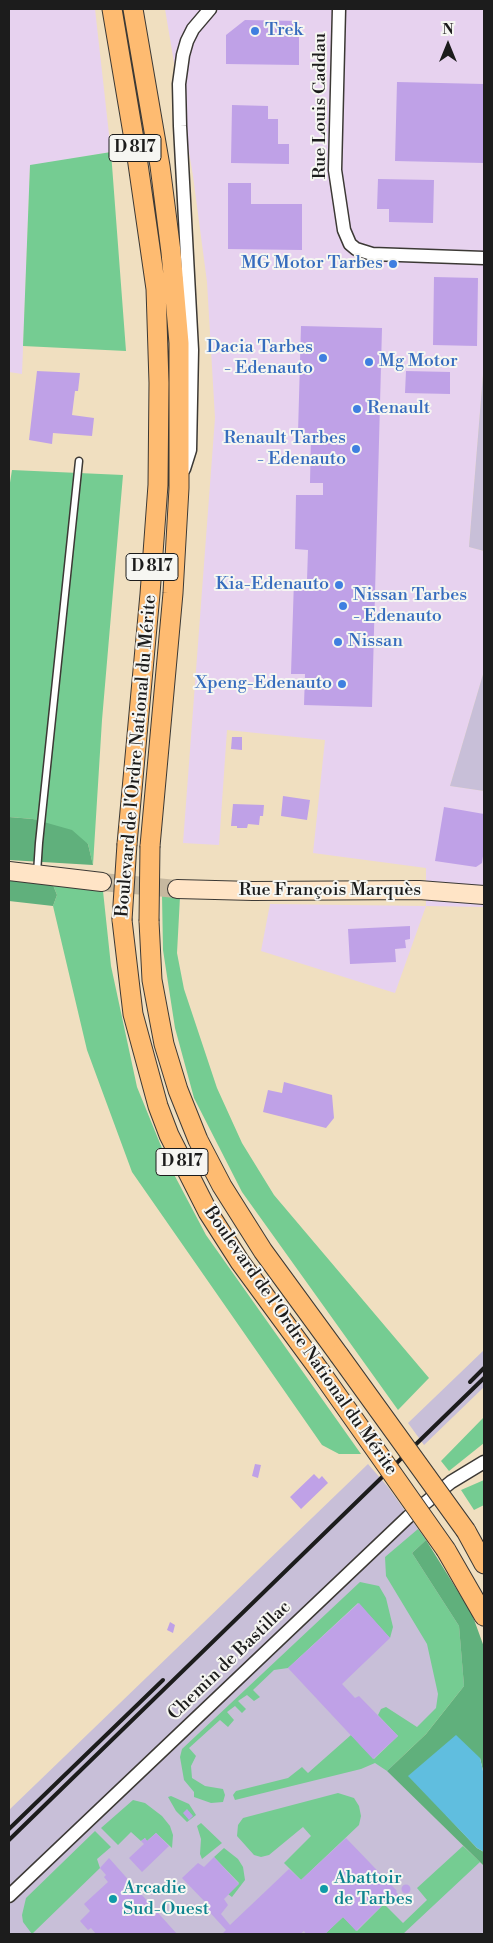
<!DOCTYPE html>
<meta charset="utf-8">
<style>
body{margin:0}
#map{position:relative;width:493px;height:1943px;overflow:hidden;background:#f0dfc0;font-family:"Libre Bodoni",serif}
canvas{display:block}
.frame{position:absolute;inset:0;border:10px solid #1c1c1c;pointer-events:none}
.north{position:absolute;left:423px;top:20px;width:50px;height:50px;-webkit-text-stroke:4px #f6f6f2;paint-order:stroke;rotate:0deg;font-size:14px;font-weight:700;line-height:20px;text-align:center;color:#1c1c1c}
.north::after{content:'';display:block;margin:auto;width:18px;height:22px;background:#1c1c1c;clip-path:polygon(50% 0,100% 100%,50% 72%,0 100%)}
</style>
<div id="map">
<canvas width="493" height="1943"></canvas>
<div class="frame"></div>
<div class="north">N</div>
</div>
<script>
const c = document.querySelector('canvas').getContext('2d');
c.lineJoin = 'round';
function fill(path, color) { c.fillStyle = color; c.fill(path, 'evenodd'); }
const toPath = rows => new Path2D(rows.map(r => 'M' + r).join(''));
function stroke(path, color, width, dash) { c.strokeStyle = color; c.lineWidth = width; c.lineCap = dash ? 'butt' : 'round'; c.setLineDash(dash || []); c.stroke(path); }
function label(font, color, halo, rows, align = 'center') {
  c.font = font + ' "Libre Bodoni",serif'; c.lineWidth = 4; c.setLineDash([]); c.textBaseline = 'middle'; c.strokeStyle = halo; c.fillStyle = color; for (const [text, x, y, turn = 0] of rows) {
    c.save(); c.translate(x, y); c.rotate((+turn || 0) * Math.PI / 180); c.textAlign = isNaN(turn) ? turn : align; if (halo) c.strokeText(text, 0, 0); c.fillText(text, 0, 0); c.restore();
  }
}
const built = toPath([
 [9,9,95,9,111,152,30,166,22,374,9,372],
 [165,9,484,9,484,362,469,547,484,551,484,671,450,786,484,791,484,907,426,906,395,993,261,951,270,904,426,906,426,868,313,853,325,740,227,730,219,845,183,843,215,418,207,282,193,176]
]);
const industrial = toPath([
 [484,362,484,551,469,547],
 [484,671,484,791,450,786],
 [484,1350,484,1387,424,1445,408,1423],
 [368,1464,388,1487,426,1540,412,1553,459,1626,464,1686,388,1771,484,1866,484,1934,9,1934,9,1810]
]);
const green = toPath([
 [111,152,126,351,23,346,30,165],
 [12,470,123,475,102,720,93,865,88,844,33,819,9,817,9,489],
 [53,885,103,891,111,966,137,1087,168,1163,206,1235,361,1454,339,1454,322,1445,132,1172,87,1050,53,906,57,895],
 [162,895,180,897,177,953,184,989,217,1088,242,1143,274,1195,429,1378,398,1410,242,1192,194,1098,175,1028,163,950],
 [484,1417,484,1443,449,1471,441,1461],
 [484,1480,484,1505,474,1510,461,1490],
 [418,1529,426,1540,412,1553,459,1626,464,1686,426,1734,387,1771,375,1763,361,1769,235,1800,233,1795,236,1791,288,1778,302,1767,308,1773,351,1735,374,1759,398,1736,378,1715,381,1709,386,1707,417,1727,436,1708,438,1694,427,1644,386,1576,385,1557],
 [360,1582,379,1586,386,1598,393,1627,390,1638,358,1603,288,1668,274,1670,253,1690,260,1697,254,1701,247,1695,238,1701,246,1709,242,1713,235,1706,227,1712,234,1720,228,1727,220,1720,189,1748,196,1756,191,1766,192,1778,205,1786,223,1789,225,1795,223,1802,211,1803,194,1797,194,1792,184,1780,180,1757,182,1749],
 [338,1793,354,1798,359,1806,361,1816,359,1825,301,1880,284,1863,311,1836,303,1827,269,1855,261,1857,254,1855,237,1836,238,1825,243,1818],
 [171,1796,189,1804,196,1815,187,1822,176,1811,168,1797],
 [133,1800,145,1803,162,1816,170,1826,173,1835,172,1848,156,1833,147,1841,145,1838,141,1841,131,1832,118,1845,101,1828],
 [201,1823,222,1843,202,1859,200,1854,201,1839,197,1826],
 [95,1831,111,1847,97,1859,100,1868,32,1934,23,1922,22,1915,26,1898],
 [463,1846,480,1862,403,1934,325,1934,343,1917,357,1931,384,1904,403,1923,427,1900,417,1888],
 [224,1848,238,1859,243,1867,245,1880,232,1897,228,1894,239,1883,214,1857]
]);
const forest = toPath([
 [9,817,33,819,72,830,88,844,93,865,9,860],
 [9,879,53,885,57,895,53,906,9,901],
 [426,1540,472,1614,484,1647,484,1775,480,1758,446,1815,477,1848,484,1852,484,1866,387,1771,426,1734,464,1686,459,1626,412,1553]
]);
const water = toPath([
 [456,1735,480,1758,484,1775,484,1852,477,1848,408,1776]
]);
const building = toPath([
 [245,20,299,21,299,65,226,64,226,35],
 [397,82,484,84,484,163,395,161],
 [232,105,268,106,268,119,278,119,278,144,289,144,289,164,231,163],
 [378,179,434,180,433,223,389,222,389,209,377,209],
 [228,183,251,183,251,204,302,204,302,250,228,249],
 [434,277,478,278,477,346,433,345],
 [301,326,382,328,372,707,304,705,305,674,291,674,294,580,307,580,308,550,295,549,296,495,323,495,323,483,310,483,311,434,298,433],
 [37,371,80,373,78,391,75,391,72,415,94,418,92,436,53,433,52,444,29,440],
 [406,371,450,372,450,394,405,393],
 [232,737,242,737,242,750,231,749],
 [283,796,310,800,307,820,281,816],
 [233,804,264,805,263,816,260,816,259,825,248,824,247,828,237,828,237,826,231,826],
 [444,807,484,814,484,849,482,863,476,867,435,861],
 [410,926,410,939,405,940,406,948,395,949,396,962,350,964,348,929],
 [284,1082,332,1095,334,1118,326,1128,263,1112,268,1090,282,1093],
 [255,1464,261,1465,258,1478,252,1476],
 [314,1474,319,1479,322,1476,328,1483,301,1509,290,1497],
 [359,1603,390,1638,342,1684,355,1698,359,1696,398,1736,373,1759,288,1668],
 [170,1622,175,1625,173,1633,167,1630],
 [187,1809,193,1816,189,1820,183,1813],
 [156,1833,169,1846,142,1872,129,1858,144,1844,141,1841,145,1838,147,1841],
 [346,1838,397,1891,396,1892,401,1897,395,1902,391,1897,356,1931,343,1917,325,1934,306,1934,304,1931,300,1934,222,1934,226,1930,204,1906,207,1904,182,1878,198,1863,204,1867,214,1857,239,1884,224,1899,228,1905,221,1914,230,1925,289,1869,301,1880],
 [109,1858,141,1894,177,1934,96,1934,91,1928,88,1930,80,1921,90,1911,84,1904,108,1882,104,1877,106,1875,100,1868],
 '401.5 1889a4.5 4.5 0 1 1 9 0a4.5 4.5 0 1 1-9 0Z'
]);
const secondaryTunnel = toPath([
 [102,882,177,889]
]);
const lane = toPath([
 [37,873,39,843,79,461]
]);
const street = toPath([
 [339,9,335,170,344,230,350,244,356,249,372,254,484,258],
 [184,469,190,450,192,350,180,126,179,84,183,55,187,41,193,29,210,9],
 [9,1896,408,1517,451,1482,484,1462]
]);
const secondary = toPath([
 [9,871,102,882],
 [177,889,253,891,419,890,484,895]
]);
const primary = toPath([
 [112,9,137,157,156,289,159,383,158,485,150,594,127,844],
 [133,9,160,166,171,252,179,343,179,488,173,593,150,846],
 [122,920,133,1014,158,1106,169,1135,208,1212,240,1262,320,1371],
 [149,921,152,980,164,1044,178,1090,198,1140,222,1186,263,1251,339,1355],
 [466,1531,484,1564],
 [446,1550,484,1616]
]);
const rail = toPath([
 [470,1382,484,1368],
 [9,1829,163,1680],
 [9,1840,484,1378]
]);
const primaryBridge = toPath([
 [122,920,127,844],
 [149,921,150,846],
 [339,1355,466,1531],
 [320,1371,446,1550]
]);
const markers = [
 [255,31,5,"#3f7fe0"],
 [393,264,5,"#3f7fe0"],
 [323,358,5,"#3f7fe0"],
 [369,362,5,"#3f7fe0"],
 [357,409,5,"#3f7fe0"],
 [356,449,5,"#3f7fe0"],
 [339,585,5,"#3f7fe0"],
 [343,606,5,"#3f7fe0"],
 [338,642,5,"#3f7fe0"],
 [342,684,5,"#3f7fe0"],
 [324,1889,5,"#0f9aa8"],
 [113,1899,5,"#0f9aa8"]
];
const shields = [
 [135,148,52],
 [152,567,52],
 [182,1162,52]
];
const shieldNames = [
 ["D 817",135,148],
 ["D 817",152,567],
 ["D 817",182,1162]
];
const shopNames = [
 ["Trek",265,31],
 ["MG Motor Tarbes",383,264,"right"],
 ["Dacia Tarbes",313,348,"right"],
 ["- Edenauto",313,369,"right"],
 ["Mg Motor",379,362],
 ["Renault",367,409],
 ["Renault Tarbes",346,439,"right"],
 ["- Edenauto",346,460,"right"],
 ["Kia-Edenauto",329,585,"right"],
 ["Nissan Tarbes",353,596],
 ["- Edenauto",353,617],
 ["Nissan",348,642],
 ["Xpeng-Edenauto",332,684,"right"]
];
const streetNames = [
 ["Rue Louis Caddau",321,106,-90],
 ["Boulevard de l'Ordre National du Mérite",137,756,-85],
 ["Rue François Marquès",330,891],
 ["Boulevard de l'Ordre National du Mérite",300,1341,55],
 ["Chemin de Bastillac",230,1661,-44]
];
const cultureNames = [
 ["Abattoir",334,1879],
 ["de Tarbes",334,1900],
 ["Arcadie",123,1889],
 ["Sud-Ouest",123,1910]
];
fill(built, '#e7d2ef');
fill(industrial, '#c8bfd8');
fill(green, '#75cc92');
fill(forest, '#60b07c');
fill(water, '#60bedf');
fill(building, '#bfa1e7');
stroke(secondaryTunnel, '#c6b89f', 18, [18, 9]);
stroke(lane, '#3c3935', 9);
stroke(street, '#3c3935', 15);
stroke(secondary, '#3c3935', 20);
stroke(primary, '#3c3935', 21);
stroke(lane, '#fff', 6);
stroke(street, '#fff', 12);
stroke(secondary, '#ffe4c6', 18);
stroke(primary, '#febb71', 19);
stroke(rail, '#1c1c1c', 4);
stroke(primaryBridge, '#3c3935', 21, []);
stroke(primaryBridge, '#febb71', 19);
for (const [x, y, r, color] of markers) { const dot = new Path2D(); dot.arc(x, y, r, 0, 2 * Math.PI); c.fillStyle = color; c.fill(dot); stroke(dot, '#f6f6f2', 2); }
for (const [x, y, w] of shields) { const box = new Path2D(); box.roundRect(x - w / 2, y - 13.5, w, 27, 4); c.fillStyle = '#f6f6f2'; c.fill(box); stroke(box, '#1c1c1c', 1); }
label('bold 16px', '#1c1c1c', null, shieldNames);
label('18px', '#366cbe', '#f6f6f2', shopNames, 'left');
label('18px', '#1c1c1c', '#f6f6f2', streetNames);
label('18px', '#0d838f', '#f6f6f2', cultureNames, 'left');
</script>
